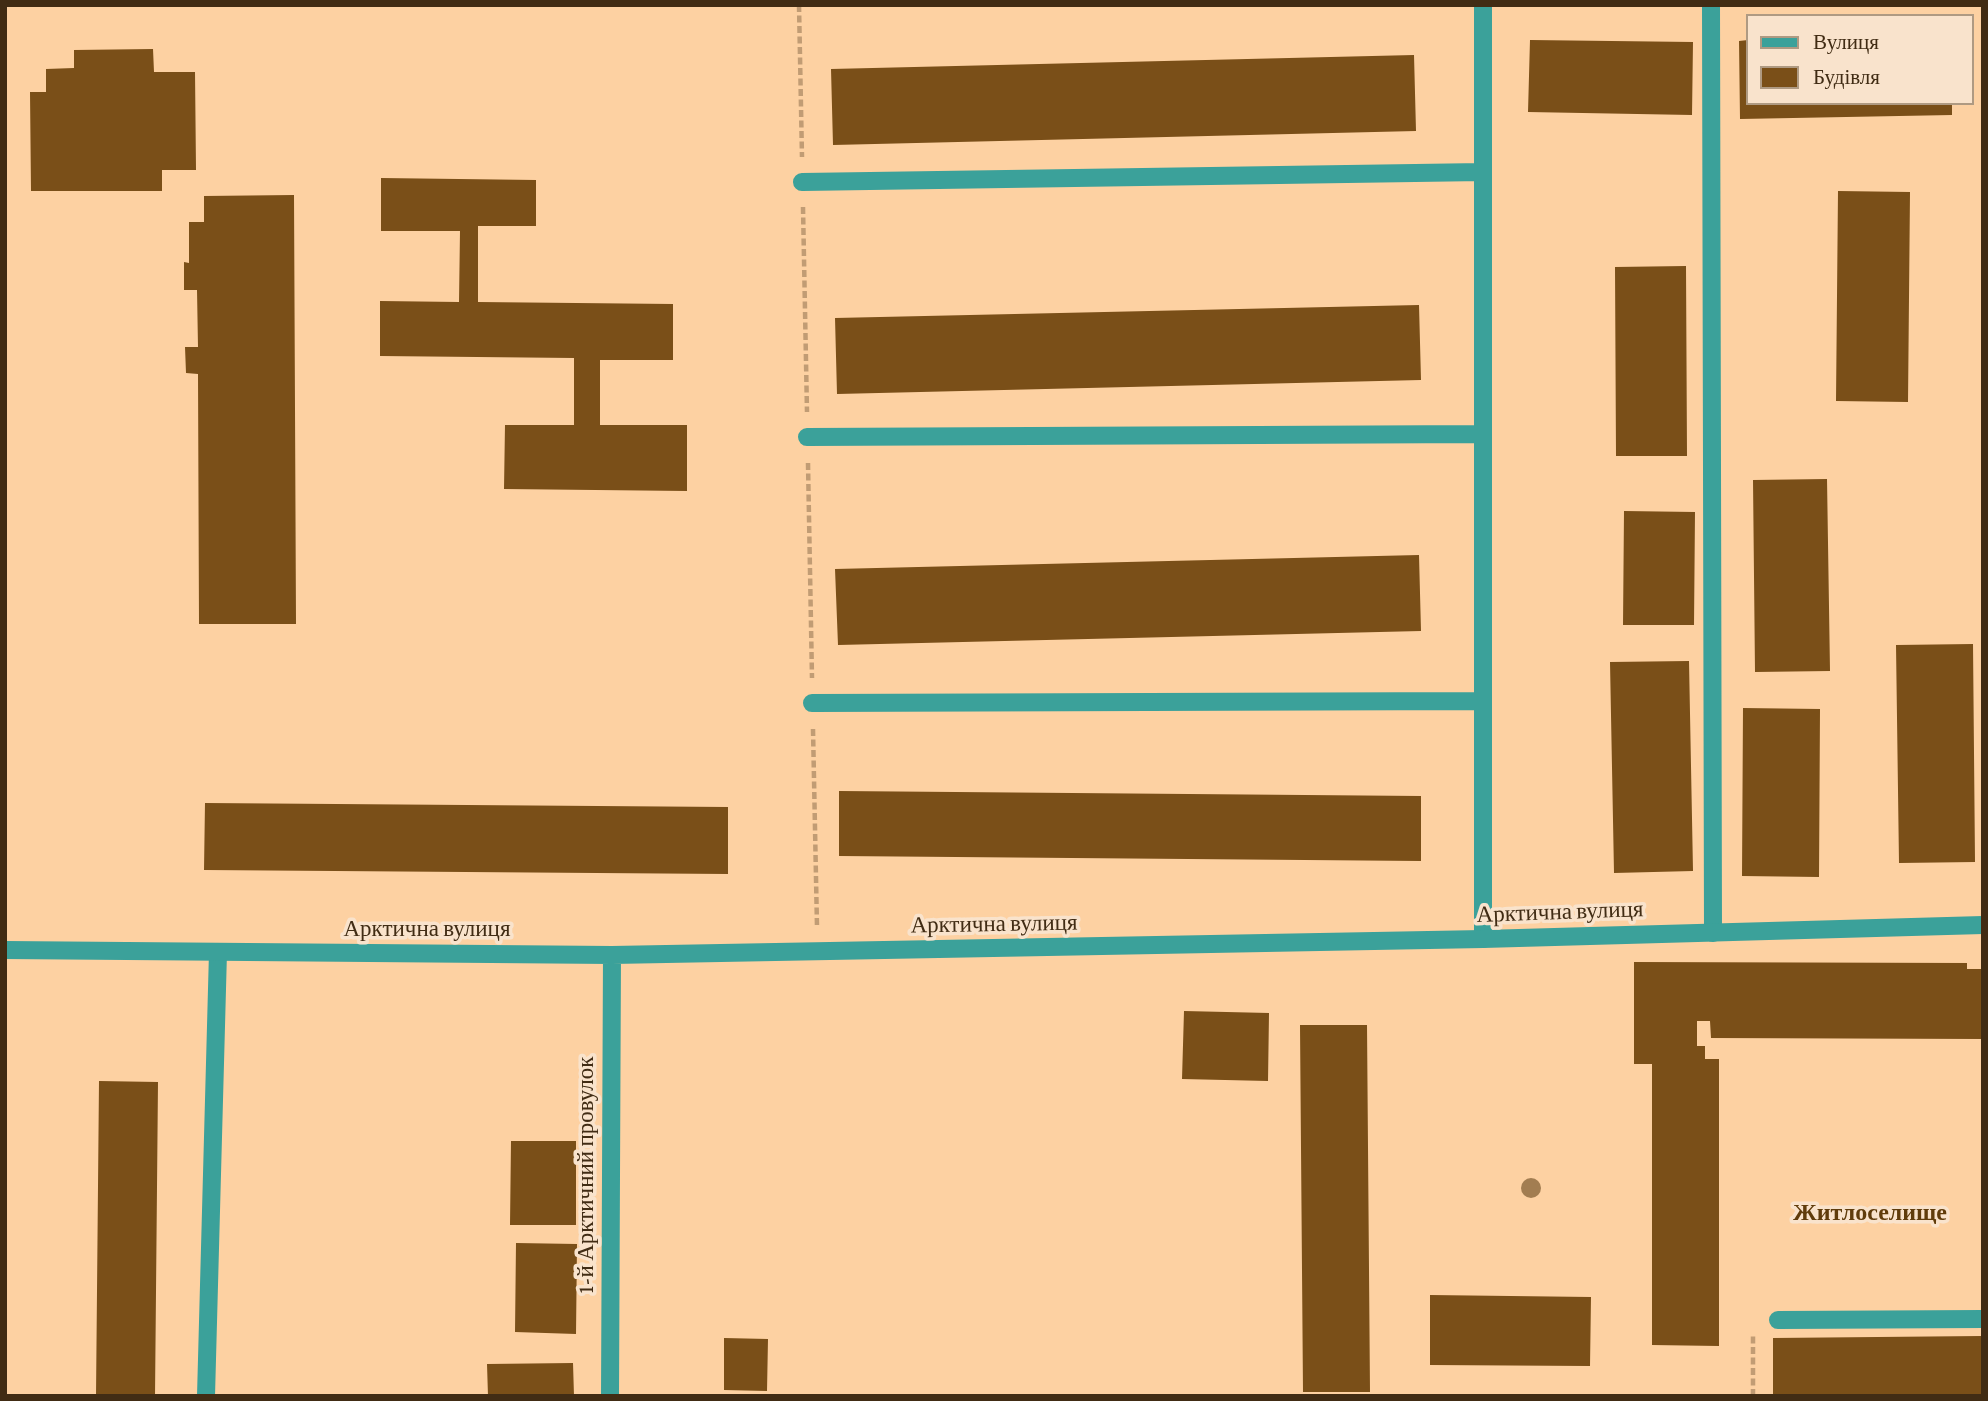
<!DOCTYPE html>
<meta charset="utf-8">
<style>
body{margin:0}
#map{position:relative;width:1988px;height:1401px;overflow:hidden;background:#fdd1a2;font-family:"Crimson Pro",serif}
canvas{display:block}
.frame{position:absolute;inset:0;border:7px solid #412c14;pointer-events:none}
.legend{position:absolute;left:1746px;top:14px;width:228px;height:91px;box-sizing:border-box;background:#f9e3cc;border:2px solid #af9a82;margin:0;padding:9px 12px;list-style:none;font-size:21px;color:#412c14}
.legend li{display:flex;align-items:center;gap:14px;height:35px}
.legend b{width:35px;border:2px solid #af9a82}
</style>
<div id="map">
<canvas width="1988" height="1401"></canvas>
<div class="frame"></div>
<ul class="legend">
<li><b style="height:9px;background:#3ba19a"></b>Вулиця</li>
<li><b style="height:19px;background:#7a4f18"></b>Будівля</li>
</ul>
</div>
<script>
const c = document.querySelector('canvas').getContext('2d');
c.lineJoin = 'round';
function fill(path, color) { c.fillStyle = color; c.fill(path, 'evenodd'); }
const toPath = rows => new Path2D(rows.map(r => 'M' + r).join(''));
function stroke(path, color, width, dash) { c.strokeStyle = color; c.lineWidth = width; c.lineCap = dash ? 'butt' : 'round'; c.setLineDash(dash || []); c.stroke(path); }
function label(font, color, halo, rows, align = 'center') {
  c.font = font + ' "Crimson Pro",serif'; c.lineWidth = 7; c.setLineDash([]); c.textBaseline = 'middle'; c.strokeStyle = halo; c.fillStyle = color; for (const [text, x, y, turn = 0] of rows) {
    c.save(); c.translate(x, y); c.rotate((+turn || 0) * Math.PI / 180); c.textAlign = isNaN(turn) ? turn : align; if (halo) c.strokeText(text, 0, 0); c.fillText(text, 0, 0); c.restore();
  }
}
const building = toPath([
 [1530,40,1693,42,1692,115,1528,112],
 [1748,40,1748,103,1952,103,1952,115,1740,119,1739,41],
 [153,49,154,72,195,72,196,170,162,170,162,191,31,191,30,92,46,92,46,69,74,68,74,50],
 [1414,55,1416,131,833,145,831,69],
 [381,178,536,180,536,226,478,226,478,302,673,304,673,360,600,360,600,425,687,425,687,491,504,489,505,425,574,425,574,358,380,356,380,301,459,302,460,231,381,231],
 [1838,191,1910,192,1908,402,1836,401],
 [294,195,296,624,199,624,198,374,186,373,185,347,198,347,197,290,184,290,184,262,189,263,189,222,204,222,204,196],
 [1686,266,1687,456,1616,456,1615,267],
 [1419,305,1421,380,837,394,835,318],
 [1827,479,1830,671,1755,672,1753,480],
 [1624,511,1695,512,1694,625,1623,625],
 [1419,555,1421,631,838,645,835,569],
 [1973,644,1975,862,1899,863,1896,645],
 [1689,661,1693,871,1614,873,1610,662],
 [1743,708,1820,709,1819,877,1742,876],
 [839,791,1421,796,1421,861,839,856],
 [205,803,728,807,728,874,204,870],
 [1634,962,1967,963,1967,969,1983,969,1983,1039,1711,1038,1710,1021,1697,1021,1697,1046,1705,1046,1705,1059,1719,1059,1719,1346,1652,1345,1652,1064,1634,1064],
 [1184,1011,1269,1013,1268,1081,1182,1079],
 [1300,1025,1367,1025,1370,1392,1303,1392],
 [99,1081,158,1082,155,1396,96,1396],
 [511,1141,576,1141,576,1225,510,1225],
 [516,1243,577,1244,576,1334,515,1332],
 [1430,1295,1591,1297,1590,1366,1430,1365],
 [1982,1336,1982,1396,1773,1396,1773,1338],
 [724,1338,768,1339,767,1391,724,1390],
 [573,1363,574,1396,488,1396,487,1364]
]);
const path = toPath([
 [799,5,802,157],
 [803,207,807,412],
 [808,463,812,678],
 [813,729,817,927],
 [1753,1396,1753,1334]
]);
const lane = toPath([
 [1483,5,1483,939],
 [1711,5,1713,933],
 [802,182,1483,172],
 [807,437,1483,434],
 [812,703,1483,701],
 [1778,1320,1983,1319],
 [206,1396,218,952]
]);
const street = toPath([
 [5,950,612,955,1483,939,1983,925],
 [610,1396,612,955]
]);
const trees = [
 [1531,1188]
];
const streetNames = [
 ["Арктична вулиця",1560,912,-2],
 ["Арктична вулиця",994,924,-1],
 ["Арктична вулиця",427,929],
 ["1-й Арктичний провулок",586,1175,-90]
];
const neighbourhoodNames = [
 ["Житлоселище",1870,1213]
];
fill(building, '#7a4f18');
stroke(path, '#c19c74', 4.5, [7, 3.5]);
stroke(lane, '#3ba19a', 18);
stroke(street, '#3ba19a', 18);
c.fillStyle = '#a27d51';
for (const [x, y] of trees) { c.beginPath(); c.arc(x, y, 10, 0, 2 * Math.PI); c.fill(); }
label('23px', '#412c14', '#f9e3cc', streetNames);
label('bold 24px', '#603c0b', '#f9e3cc', neighbourhoodNames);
</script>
